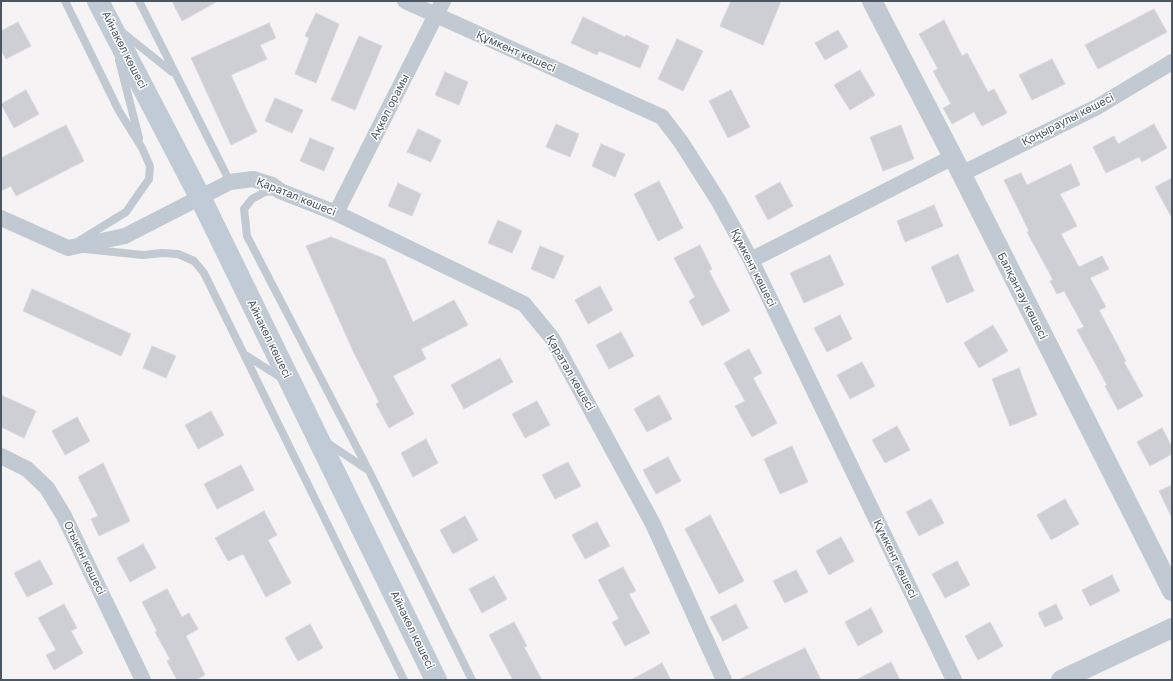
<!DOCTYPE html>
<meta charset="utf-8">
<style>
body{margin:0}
#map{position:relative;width:1173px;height:681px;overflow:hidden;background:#f5f3f3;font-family:Inter,sans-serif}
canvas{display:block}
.frame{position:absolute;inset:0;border:2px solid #4a5661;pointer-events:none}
</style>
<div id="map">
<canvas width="1173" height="681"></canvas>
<div class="frame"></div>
</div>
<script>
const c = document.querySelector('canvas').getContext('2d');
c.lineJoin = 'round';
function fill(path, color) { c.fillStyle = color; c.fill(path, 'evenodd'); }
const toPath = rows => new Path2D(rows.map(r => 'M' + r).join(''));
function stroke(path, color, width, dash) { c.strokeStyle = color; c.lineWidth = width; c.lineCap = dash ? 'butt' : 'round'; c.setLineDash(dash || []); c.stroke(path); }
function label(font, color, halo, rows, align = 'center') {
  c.font = font + ' Inter,sans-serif'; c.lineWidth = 3; c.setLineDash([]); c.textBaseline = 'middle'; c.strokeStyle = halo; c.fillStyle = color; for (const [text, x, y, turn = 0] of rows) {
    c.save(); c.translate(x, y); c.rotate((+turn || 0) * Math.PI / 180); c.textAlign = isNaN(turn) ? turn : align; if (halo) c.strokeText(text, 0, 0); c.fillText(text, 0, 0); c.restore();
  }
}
const building = toPath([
 [172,1,218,1,182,21,172,1],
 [731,1,781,1,763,45,720,26,731,1],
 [1154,9,1167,32,1098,69,1085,45,1154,9],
 [316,13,339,24,316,83,295,74,309,38,305,36,316,13],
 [583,17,625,37,626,35,649,46,640,68,599,51,597,55,571,43,583,17],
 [944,20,962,56,967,53,988,92,994,89,1007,113,982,126,974,112,952,124,943,108,951,104,933,71,938,69,919,34,944,20],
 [18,22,31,46,6,59,1,50,1,31,18,22],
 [269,23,276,38,260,45,267,59,231,75,257,132,231,145,191,58,269,23],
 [838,30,848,47,825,60,815,43,838,30],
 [359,36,382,46,355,110,331,100,359,36],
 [677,39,703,51,683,91,658,79,677,39],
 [1052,59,1065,84,1032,100,1019,75,1052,59],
 [860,70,875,95,850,110,834,85,860,70],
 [445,72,468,82,459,105,435,95,445,72],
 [26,90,39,114,14,128,1,104,26,90],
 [731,90,750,127,728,138,709,101,731,90],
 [275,98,303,110,292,133,265,121,275,98],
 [556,124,579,134,570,157,546,147,556,124],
 [1154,124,1167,148,1142,162,1139,157,1106,173,1093,147,1114,136,1118,144,1154,124],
 [66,125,84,161,16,196,11,186,1,191,1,158,66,125],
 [901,125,914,159,883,171,870,137,901,125],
 [418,129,441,140,431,162,407,152,418,129],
 [310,138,334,148,324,171,300,161,310,138],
 [601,144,625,154,615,177,592,166,601,144],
 [1071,164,1080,185,1060,194,1077,226,1061,234,1079,267,1102,256,1109,269,1090,278,1106,307,1099,310,1126,361,1124,362,1143,396,1118,410,1105,386,1107,385,1077,330,1084,327,1064,291,1057,294,1050,281,1053,280,1027,232,1029,231,1004,180,1021,173,1027,185,1071,164],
 [1172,178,1172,218,1155,187,1172,178],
 [659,181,683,228,658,241,634,194,659,181],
 [780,182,793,206,768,220,755,196,780,182],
 [398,183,421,194,412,216,388,206,398,183],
 [934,205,943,226,905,242,897,221,934,205],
 [498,220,522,231,512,253,488,243,498,220],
 [331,237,385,259,413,322,454,300,468,325,421,349,426,359,393,376,414,414,389,428,376,404,379,402,354,353,306,246,331,237],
 [700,245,712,269,709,271,730,311,702,326,689,301,695,297,674,258,700,245],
 [540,246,564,256,554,279,531,269,540,246],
 [958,254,974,291,947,303,931,267,958,254],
 [830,255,844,285,804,303,790,273,830,255],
 [600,286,613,310,588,324,575,300,600,286],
 [32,289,131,334,121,356,23,311,32,289],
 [840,315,852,339,827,352,814,328,840,315],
 [993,325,1008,351,979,368,964,343,993,325],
 [621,332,634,356,609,369,596,345,621,332],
 [152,346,176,356,166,378,143,368,152,346],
 [749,349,762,373,753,378,777,423,752,437,735,406,745,401,724,363,749,349],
 [500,358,513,382,464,409,451,385,500,358],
 [862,362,875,386,850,399,837,375,862,362],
 [1019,368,1037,415,1010,426,992,379,1019,368],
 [1,395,36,411,24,438,1,427,1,395],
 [659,395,672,419,647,432,634,409,659,395],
 [537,401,550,425,525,438,512,414,537,401],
 [211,411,224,435,198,449,185,425,211,411],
 [77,417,90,441,65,455,52,431,77,417],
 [897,426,910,450,885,463,872,440,897,426],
 [1162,428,1172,447,1172,454,1150,466,1137,442,1162,428],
 [426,439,438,463,413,477,401,453,426,439],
 [792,446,808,482,780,494,764,459,792,446],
 [668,457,681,481,656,494,643,470,668,457],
 [568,462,581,486,555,499,542,475,568,462],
 [103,463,130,521,99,536,91,519,98,516,78,477,103,463],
 [241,465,254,490,217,509,204,484,241,465],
 [1172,485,1172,518,1159,491,1172,485],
 [931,499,944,523,919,536,906,512,931,499],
 [1065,499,1079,524,1051,540,1037,515,1065,499],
 [264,511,277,535,268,540,291,583,266,597,243,554,228,561,215,538,264,511],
 [710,515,744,581,719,594,685,529,710,515],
 [465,516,478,540,453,554,440,530,465,516],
 [597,522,610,546,585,559,572,535,597,522],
 [841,537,854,561,829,575,816,551,841,537],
 [143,544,156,568,130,582,117,558,143,544],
 [40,560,53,584,27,597,14,573,40,560],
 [957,561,970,585,945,598,932,574,957,561],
 [623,567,636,591,629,594,650,633,625,646,612,622,619,619,598,580,623,567],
 [796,570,808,592,785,603,773,581,796,570],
 [1112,575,1120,591,1090,606,1082,590,1112,575],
 [494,576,507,599,482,613,469,589,494,576],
 [167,589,182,617,189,613,198,629,186,636,205,675,196,680,177,680,167,661,170,659,155,632,157,631,142,602,167,589],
 [64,604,77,628,71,631,83,653,54,670,46,655,56,650,38,618,64,604],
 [736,604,748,628,723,641,710,617,736,604],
 [1056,604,1063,619,1045,627,1038,613,1056,604],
 [871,608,883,632,858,646,845,622,871,608],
 [514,622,527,646,524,647,542,680,513,680,489,635,514,622],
 [990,622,1003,646,978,660,965,636,990,622],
 [310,624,323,648,298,661,285,638,310,624],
 [805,648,821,680,738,680,805,648],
 [891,662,900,680,856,680,891,662],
 [662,663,671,680,631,680,662,663]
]);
const service = toPath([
 [65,1,119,111,142,148,150,166,149,179,126,212,79,241],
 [139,1,230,182],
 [122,32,172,72],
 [119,60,139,138],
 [278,191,265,192,252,199,244,209,247,236,369,471,472,680],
 [85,249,143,255,162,253,178,254,194,261,204,273,404,680],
 [247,356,283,379],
 [326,442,368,470]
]);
const minor = toPath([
 [405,1,662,117,681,142,718,200,751,260,954,680],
 [961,174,1097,107,1172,62],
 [336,213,443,1],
 [1,218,68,248,125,236,230,182,253,179,272,185,280,191,336,213,524,304,552,338,653,524,724,680],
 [751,260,953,157],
 [1,456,27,469,47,488,64,516,143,680]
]);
const tertiary = toPath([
 [872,1,953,157,1172,591],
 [1061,680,1172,628]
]);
const secondary = toPath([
 [98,1,201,199,436,680]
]);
const streetNames = [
 ["Айнакөл көшесі",124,50,63],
 ["Құмкент көшесі",516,52,24],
 ["Ақкөл орамы",390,107,-63],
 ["Қоңыраулы көшесі",1068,120,-27],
 ["Қаратал көшесі",296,197,22],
 ["Құмкент көшесі",753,268,63],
 ["Балқантау көшесі",1022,296,63],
 ["Айнакөл көшесі",269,339,64],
 ["Қаратал көшесі",570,373,60],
 ["Отыкен көшесі",84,558,64],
 ["Құмкент көшесі",895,559,64],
 ["Айнакөл көшесі",412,630,64]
];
fill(building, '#cdcfd5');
stroke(building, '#d7d9de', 1);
stroke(service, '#c1cad2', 8);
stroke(minor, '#c1cad2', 16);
stroke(tertiary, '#c1cad2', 20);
stroke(secondary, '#c1cbd6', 22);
label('11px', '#4a5661', '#fff', streetNames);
</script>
